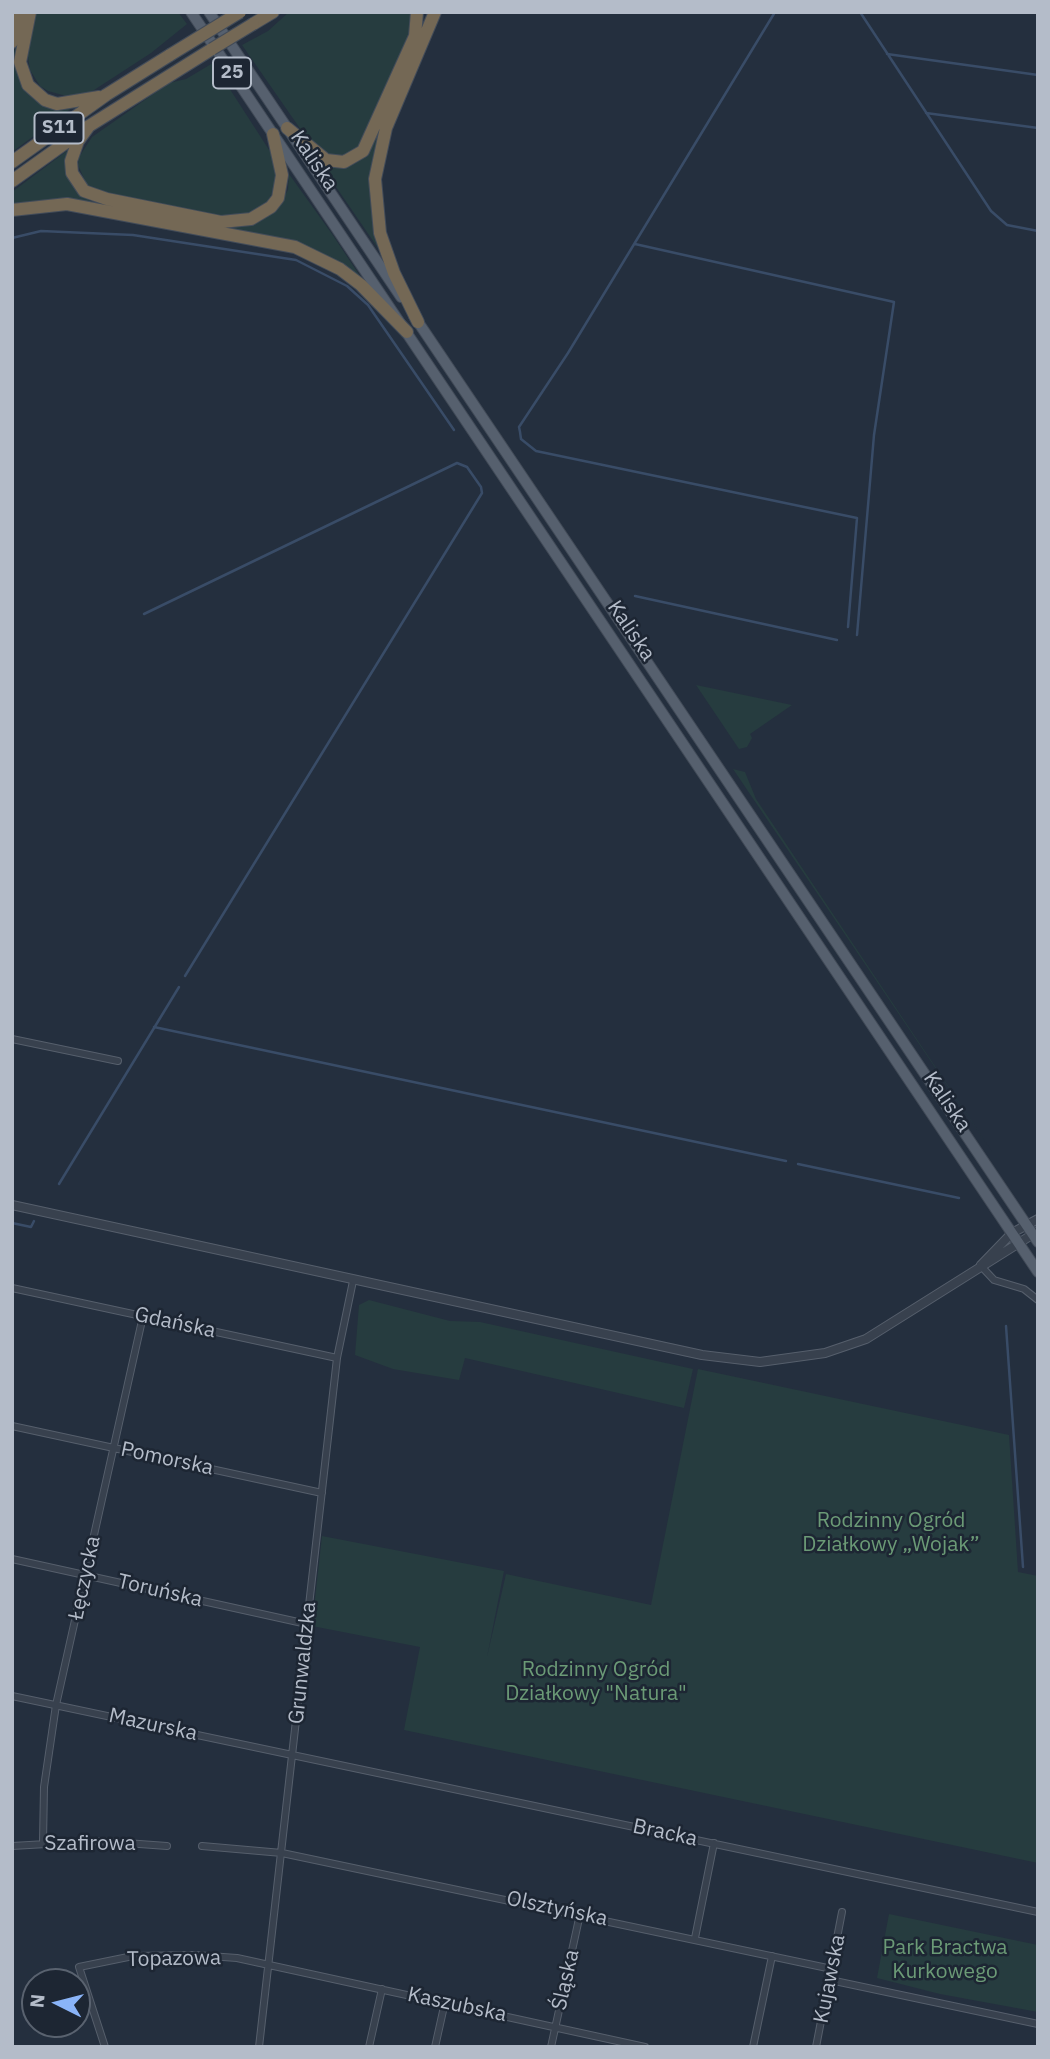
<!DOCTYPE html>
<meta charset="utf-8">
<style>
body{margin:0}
#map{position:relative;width:1050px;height:2059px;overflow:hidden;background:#242f3e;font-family:"IBM Plex Sans",sans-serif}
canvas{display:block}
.frame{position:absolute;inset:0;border:14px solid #b4bcc9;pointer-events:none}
.north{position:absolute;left:21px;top:1968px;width:70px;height:70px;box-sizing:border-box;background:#1d2633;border:2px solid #59626f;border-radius:50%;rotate:276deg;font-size:19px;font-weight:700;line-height:28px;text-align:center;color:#b4bcc9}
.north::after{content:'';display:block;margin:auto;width:24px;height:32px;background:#8ab4f8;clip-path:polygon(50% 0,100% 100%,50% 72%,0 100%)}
</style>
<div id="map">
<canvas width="1050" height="2059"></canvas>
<div class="frame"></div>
<div class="north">N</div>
</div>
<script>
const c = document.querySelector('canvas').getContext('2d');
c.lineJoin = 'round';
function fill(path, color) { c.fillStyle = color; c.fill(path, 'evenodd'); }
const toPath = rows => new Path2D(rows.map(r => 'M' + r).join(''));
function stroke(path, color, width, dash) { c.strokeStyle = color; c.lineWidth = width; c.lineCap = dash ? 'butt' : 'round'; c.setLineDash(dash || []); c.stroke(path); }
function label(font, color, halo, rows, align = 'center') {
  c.font = font + ' "IBM Plex Sans",sans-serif'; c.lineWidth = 5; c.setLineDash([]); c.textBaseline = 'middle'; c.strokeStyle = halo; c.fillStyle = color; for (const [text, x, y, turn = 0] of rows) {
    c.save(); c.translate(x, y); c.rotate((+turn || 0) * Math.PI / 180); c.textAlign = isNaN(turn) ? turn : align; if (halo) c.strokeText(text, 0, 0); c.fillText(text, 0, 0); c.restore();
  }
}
const green = toPath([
 [36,12,178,12,187,24,151,53,91,92,70,97,48,91,40,86,30,70,27,50],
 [289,12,411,12,410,34,363,140,354,151,342,156,330,157,308,140,242,45,268,31],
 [19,36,17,64,53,105,72,108,12,152,12,58],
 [213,63,273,156,277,184,265,206,257,212,224,217,160,206,92,189,87,185,78,165,79,157,92,137,169,83,186,79],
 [383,124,374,226,380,251,321,165,340,168,356,163,368,152],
 [68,150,65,165,67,176,79,194,95,203,47,200,12,205,12,192],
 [289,174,332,234,364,282,337,262,307,247,226,228,255,224,273,213,288,190],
 [696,685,792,705,750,734,752,738,747,747,739,749],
 [733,769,745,772,756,799,993,1153],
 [369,1300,450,1321,480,1322,693,1369,684,1408,465,1358,459,1380,393,1369,355,1355,359,1305],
 [698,1369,1009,1435,1018,1572,1038,1576,1038,1863,404,1730,420,1647,312,1626,322,1536,504,1571,487,1657,506,1574,651,1605],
 [889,1914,1038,1945,1038,2012,940,1994,877,1978]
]);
const stream = toPath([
 [775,12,568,353,519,427,520,432,521,439,536,451,857,518,848,627],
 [860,12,991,211,1007,225,1038,231],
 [887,54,1038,75],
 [926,113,1038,128],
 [12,238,41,231,133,235,296,260,347,286,368,305,454,430],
 [635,244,894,302,874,435,857,635],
 [635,596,837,640],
 [144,614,457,463,467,467,481,487,482,493,185,976],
 [154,1027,786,1161],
 [798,1164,959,1198],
 [59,1184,179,987],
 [12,1223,31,1227,34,1221],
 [1006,1326,1023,1567]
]);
const minor = toPath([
 [12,1039,118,1061],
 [980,1265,994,1280,1024,1289,1038,1300],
 [12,1288,337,1358],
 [12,1426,322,1493],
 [12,1559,307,1624],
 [12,1696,1038,1912],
 [43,1842,44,1787,56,1705,143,1316],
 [12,1846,98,1841,167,1846],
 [202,1846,282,1853,832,1969],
 [695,1938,714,1843],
 [830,1980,1038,2024],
 [105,2047,79,1967,133,1956,195,1955,237,1958,645,2047],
 [259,2047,337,1358,353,1281],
 [369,2047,382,1989],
 [435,2047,445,2002],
 [551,2047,580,1914],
 [753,2047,772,1956],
 [816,2047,842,1912]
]);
const tertiary = toPath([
 [12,1205,702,1355,760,1362,825,1353,866,1339,1038,1231],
 [981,1265,1012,1233,1038,1219]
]);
const primary = toPath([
 [191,12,1038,1272],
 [209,12,401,297],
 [414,316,1038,1242]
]);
const motorway = toPath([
 [30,12,20,62,28,85,45,100,57,104,99,97],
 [253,24,273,12],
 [12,42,21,12],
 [89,126,78,141,71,161,72,173,84,191,107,199,221,222,251,219,271,207,278,198,282,175,273,134],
 [287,128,326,160,344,162,363,151,415,36,417,12],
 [12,162,106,95,170,55],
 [12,181,89,126,212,49],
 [12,210,67,204,295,247,340,269,361,285,407,332],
 [418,322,394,273,380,233,375,179,386,128,435,12]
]);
const motorwayBridge = toPath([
 [212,49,253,24],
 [170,55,240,12]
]);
const shields = [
 [232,73,38],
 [59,128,49]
];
const shieldNames = [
 ["25",232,73],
 ["S11",59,128]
];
const streetNames = [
 ["Kaliska",314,161,56],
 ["Kaliska",631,631,56],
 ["Kaliska",947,1102,56],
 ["Gdańska",175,1323,12],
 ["Pomorska",167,1459,12],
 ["Łęczycka",85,1578,-78],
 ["Toruńska",160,1591,13],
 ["Grunwaldzka",303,1663,-84],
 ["Mazurska",153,1725,12],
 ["Bracka",665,1833,12],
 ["Szafirowa",90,1844],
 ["Olsztyńska",557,1909,12],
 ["Topazowa",174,1959,-1],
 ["Kujawska",830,1979,-79],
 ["Śląska",566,1980,-77],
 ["Kaszubska",457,2005,12]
];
const parkNames = [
 ["Rodzinny Ogród",891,1521],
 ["Działkowy „Wojak”",891,1545],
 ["Rodzinny Ogród",596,1670],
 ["Działkowy \"Natura\"",596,1694],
 ["Park Bractwa",945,1948],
 ["Kurkowego",945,1972]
];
fill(green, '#263c3f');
stroke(stream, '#394c67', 2.5);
stroke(minor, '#565f6c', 8);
stroke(tertiary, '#565f6c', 10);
stroke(primary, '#414a57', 12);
stroke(motorway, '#434c59', 14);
stroke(minor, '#38414e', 6);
stroke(tertiary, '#38414e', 8);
stroke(primary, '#56606e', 10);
stroke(motorway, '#746855', 12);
stroke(motorwayBridge, '#434c59', 14, []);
stroke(motorwayBridge, '#746855', 12);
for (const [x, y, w] of shields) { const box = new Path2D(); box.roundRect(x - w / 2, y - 15.5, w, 31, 5); c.fillStyle = '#1d2633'; c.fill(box); stroke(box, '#b4bcc9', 2); }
label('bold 19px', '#b4bcc9', null, shieldNames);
label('21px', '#b4bcc9', '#1d2633', streetNames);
label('21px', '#6b9a76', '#1d2633', parkNames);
</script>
